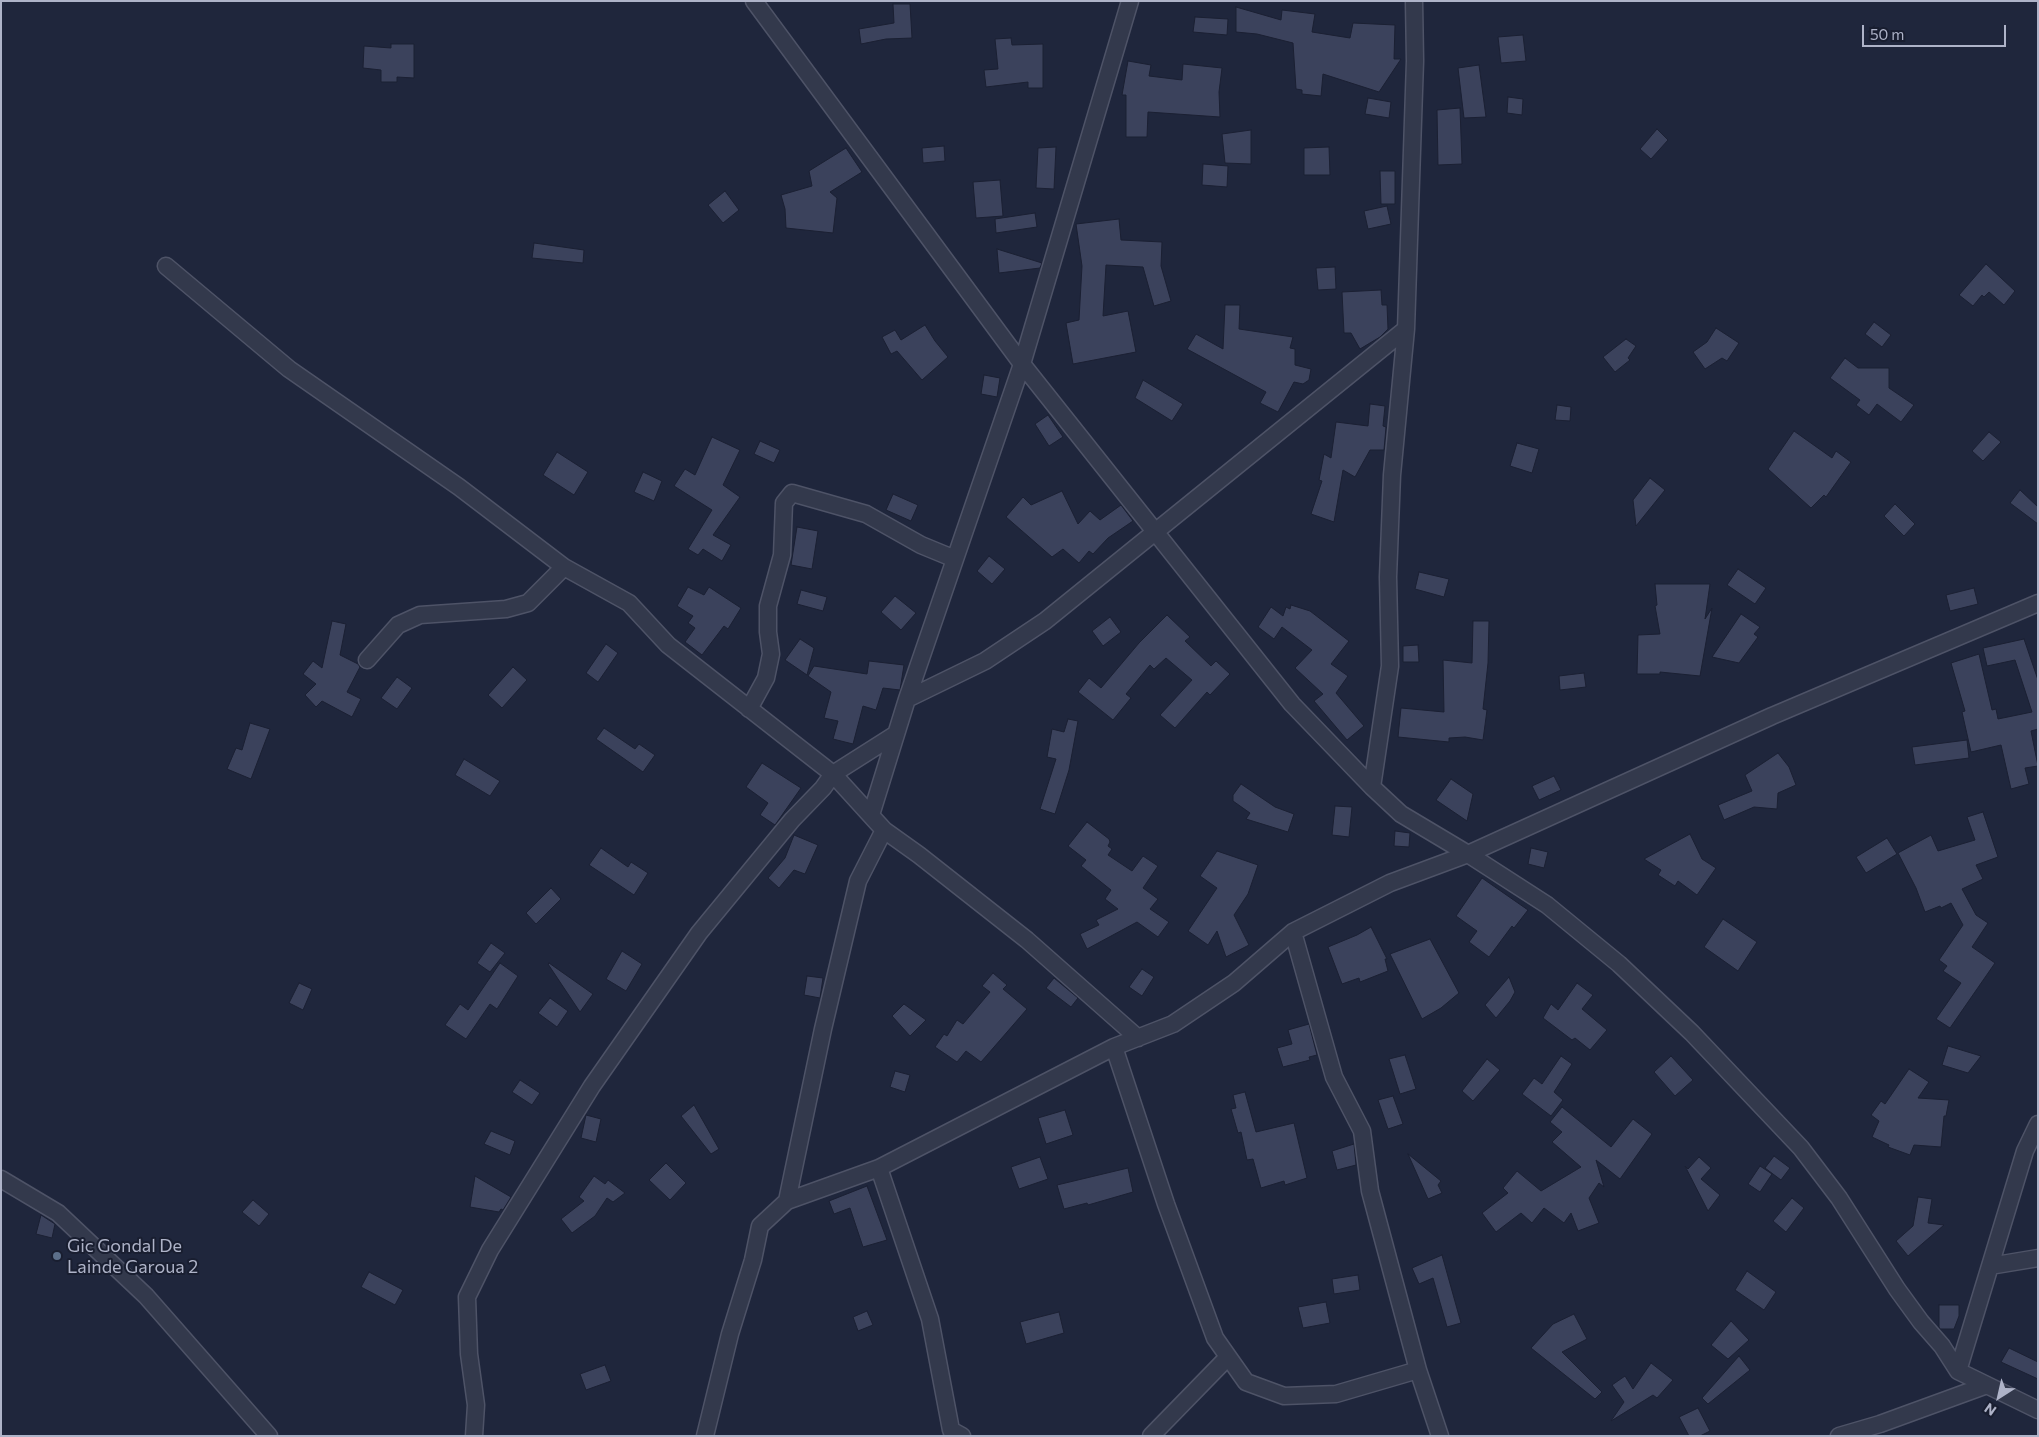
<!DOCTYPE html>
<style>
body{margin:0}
#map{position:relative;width:2039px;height:1437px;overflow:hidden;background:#1f263c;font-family:Commissioner,sans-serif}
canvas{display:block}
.frame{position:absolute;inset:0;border:2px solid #aeb3c8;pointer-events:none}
.north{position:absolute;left:1974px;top:1372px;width:50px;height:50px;-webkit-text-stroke:4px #191e30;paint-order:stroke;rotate:215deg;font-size:14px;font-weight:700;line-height:20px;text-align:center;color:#aeb3c8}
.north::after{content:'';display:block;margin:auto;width:18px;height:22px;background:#aeb3c8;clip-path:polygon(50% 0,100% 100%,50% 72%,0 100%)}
.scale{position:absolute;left:1862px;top:25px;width:144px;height:22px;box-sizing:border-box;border:2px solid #aeb3c8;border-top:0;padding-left:6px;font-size:15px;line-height:18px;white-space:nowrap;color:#aeb3c8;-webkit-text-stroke:4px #191e30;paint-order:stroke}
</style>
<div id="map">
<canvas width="2039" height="1437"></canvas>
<div class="frame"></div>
<div class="north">N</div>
<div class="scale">50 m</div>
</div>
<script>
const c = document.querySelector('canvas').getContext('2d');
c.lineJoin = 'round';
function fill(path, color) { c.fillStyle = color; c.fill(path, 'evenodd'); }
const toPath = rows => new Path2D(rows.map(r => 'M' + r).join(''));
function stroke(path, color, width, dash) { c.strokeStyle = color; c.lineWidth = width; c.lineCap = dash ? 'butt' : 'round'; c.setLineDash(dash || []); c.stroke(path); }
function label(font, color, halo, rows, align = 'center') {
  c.font = font + ' Commissioner,sans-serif'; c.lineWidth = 4; c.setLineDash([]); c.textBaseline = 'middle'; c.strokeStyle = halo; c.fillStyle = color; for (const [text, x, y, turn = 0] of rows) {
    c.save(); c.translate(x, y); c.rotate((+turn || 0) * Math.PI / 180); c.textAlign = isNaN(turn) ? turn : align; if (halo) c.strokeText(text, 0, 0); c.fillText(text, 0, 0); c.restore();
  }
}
const building = toPath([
 [893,4,910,4,912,38,886,39,861,44,859,29,894,23,893,4],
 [1236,7,1281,20,1282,10,1315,14,1312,32,1350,38,1353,23,1395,25,1394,59,1401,59,1379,92,1323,74,1321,96,1302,94,1302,90,1296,89,1293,43,1257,34,1236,32,1236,7],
 [1195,17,1228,19,1227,35,1193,32,1195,17],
 [1523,35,1526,61,1501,63,1498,37,1523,35],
 [1011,38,1012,45,1043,44,1043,88,1028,88,1028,82,986,87,984,70,998,69,995,39,1011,38],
 [391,44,414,44,414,78,397,77,397,82,381,82,381,70,363,68,364,46,391,48,391,44],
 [1128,61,1151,65,1149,76,1182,80,1183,64,1222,68,1219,92,1220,117,1148,112,1147,137,1126,137,1126,95,1122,95,1128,61],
 [1479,65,1486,117,1464,118,1458,68,1479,65],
 [1508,97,1523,99,1522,115,1507,113,1508,97],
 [1368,98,1391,102,1389,118,1365,114,1368,98],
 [1460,108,1462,164,1438,165,1437,110,1460,108],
 [1657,129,1668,140,1651,159,1640,149,1657,129],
 [1251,130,1251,164,1225,163,1222,134,1251,130],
 [944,146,945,161,923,163,922,148,944,146],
 [1056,147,1054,189,1036,188,1038,148,1056,147],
 [1329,147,1330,175,1304,175,1304,148,1329,147],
 [846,148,862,172,830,192,837,198,833,233,786,228,785,209,781,195,812,186,809,171,846,148],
 [1203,164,1228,166,1227,187,1202,185,1203,164],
 [1380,171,1395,171,1395,204,1381,204,1380,171],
 [1000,180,1003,216,976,218,973,182,1000,180],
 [725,191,739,210,723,223,708,205,725,191],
 [1387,206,1391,224,1368,229,1364,211,1387,206],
 [1035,213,1037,227,996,233,995,219,1035,213],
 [1119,219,1121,240,1162,242,1161,266,1171,301,1154,306,1143,267,1106,265,1103,316,1128,311,1136,352,1073,364,1066,323,1079,320,1082,266,1076,224,1119,219],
 [534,243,584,250,583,263,532,258,534,243],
 [997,249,1042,263,1040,268,999,273,997,249],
 [1986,264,2015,291,2004,305,1989,292,1984,297,1982,295,1973,306,1959,295,1986,264],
 [1335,267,1336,289,1318,290,1316,268,1335,267],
 [1381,290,1382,305,1387,305,1388,329,1380,337,1360,349,1351,333,1344,333,1342,292,1381,290],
 [1225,305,1240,305,1239,329,1293,337,1290,348,1295,349,1295,365,1311,369,1309,380,1303,384,1294,382,1278,412,1260,403,1266,392,1187,349,1196,334,1223,349,1225,305],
 [1874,322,1891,335,1882,347,1865,334,1874,322],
 [925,325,935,341,948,357,922,380,897,351,891,354,882,337,895,330,901,340,925,325],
 [1716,328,1739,343,1727,361,1722,358,1705,369,1693,352,1707,342,1716,328],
 [1626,339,1636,346,1628,358,1630,360,1615,372,1603,357,1626,339],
 [1845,358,1858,368,1889,368,1889,388,1914,405,1901,422,1877,404,1869,415,1856,405,1860,400,1830,378,1845,358],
 [984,375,1000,378,997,397,981,394,984,375],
 [1143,380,1183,404,1172,421,1135,398,1143,380],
 [1370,404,1385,406,1383,426,1386,427,1384,450,1370,450,1355,477,1343,470,1334,522,1311,514,1322,481,1319,480,1324,454,1331,458,1336,422,1368,426,1370,404],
 [1557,405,1571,407,1570,421,1555,420,1557,405],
 [1048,415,1063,437,1049,446,1035,424,1048,415],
 [1794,431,1832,458,1836,451,1851,462,1826,497,1824,495,1811,508,1768,469,1794,431],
 [1989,432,2001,442,1983,461,1972,451,1989,432],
 [712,437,740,450,723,485,740,497,713,535,731,545,722,561,703,549,698,555,688,549,712,510,674,486,685,469,695,475,712,437],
 [760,441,780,450,774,463,754,454,760,441],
 [1517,443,1539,449,1532,473,1510,466,1517,443],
 [557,452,588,472,574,495,543,475,557,452],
 [643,472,662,481,654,501,634,492,643,472],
 [1650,478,1665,490,1636,526,1633,500,1650,478],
 [2020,490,2038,507,2038,524,2010,503,2020,490],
 [1062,491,1078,524,1090,511,1100,520,1121,505,1133,521,1108,538,1093,554,1089,551,1079,563,1063,549,1052,557,1006,517,1023,497,1031,505,1062,491],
 [893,494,918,505,911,521,886,510,893,494],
 [1895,504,1915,524,1904,536,1884,516,1895,504],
 [797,527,818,531,812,569,791,565,797,527],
 [989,556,1005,569,992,584,977,571,989,556],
 [1738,569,1766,588,1755,604,1727,585,1738,569],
 [1419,572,1449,579,1444,597,1415,589,1419,572],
 [1655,584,1710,584,1705,619,1712,608,1700,676,1660,672,1660,674,1637,674,1638,635,1660,634,1655,606,1657,605,1655,584],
 [688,587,704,595,709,587,741,608,728,629,724,626,702,655,685,642,695,628,688,623,693,616,677,606,688,587],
 [1974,588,1978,604,1950,611,1946,595,1974,588],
 [801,590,827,597,823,611,797,604,801,590],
 [895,596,916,613,901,630,881,612,895,596],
 [1291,605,1310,611,1349,641,1331,664,1348,676,1336,693,1364,726,1347,740,1314,701,1323,694,1295,668,1312,650,1282,627,1274,639,1258,627,1271,607,1283,616,1286,607,1290,609,1291,605],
 [1741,614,1760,627,1754,634,1758,637,1739,663,1712,657,1741,614],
 [1167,615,1190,637,1185,641,1211,666,1216,661,1230,674,1210,695,1207,692,1175,728,1160,715,1192,680,1166,658,1154,669,1150,665,1126,694,1131,698,1113,720,1078,692,1089,678,1101,688,1139,643,1167,615],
 [1110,617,1121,632,1103,646,1092,631,1110,617],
 [332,621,346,624,340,655,358,664,360,667,347,692,361,699,352,717,322,701,316,707,305,695,316,684,303,674,313,661,322,668,332,621],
 [1473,621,1489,621,1488,663,1483,709,1487,710,1483,740,1465,737,1449,738,1449,742,1398,737,1401,708,1444,712,1443,660,1472,663,1473,621],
 [800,639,814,648,807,675,785,660,800,639],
 [2024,639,2038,680,2038,729,2031,731,2038,766,2025,768,2029,784,2011,789,2001,745,1971,752,1962,712,1965,711,1951,663,1979,654,1992,710,1996,709,1998,719,2032,712,2015,660,1987,666,1983,648,2024,639],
 [606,644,618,653,598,682,586,673,606,644],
 [1418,645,1419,662,1403,662,1403,646,1418,645],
 [869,661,904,665,900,690,883,688,876,710,863,706,853,744,833,739,838,721,824,718,831,692,808,676,814,666,867,674,869,661],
 [513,667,527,680,502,708,488,695,513,667],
 [1584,673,1586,687,1560,690,1559,676,1584,673],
 [397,677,412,688,397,709,381,698,397,677],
 [1068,719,1078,721,1069,770,1055,814,1040,809,1056,759,1047,757,1052,729,1064,732,1068,719],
 [250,723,270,729,251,779,227,769,236,748,242,750,250,723],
 [604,728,635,749,639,744,655,755,643,772,596,739,604,728],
 [1967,740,1969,758,1915,765,1912,747,1967,740],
 [1778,753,1789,767,1796,785,1778,793,1777,809,1754,807,1724,820,1718,805,1752,791,1745,775,1778,753],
 [464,759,500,781,490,796,455,775,464,759],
 [762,763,801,788,775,825,760,815,768,803,746,787,762,763],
 [1554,776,1561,790,1539,800,1532,786,1554,776],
 [1451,779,1473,794,1467,821,1436,800,1451,779],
 [1241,784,1275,807,1294,814,1288,832,1246,819,1250,813,1233,801,1233,795,1241,784],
 [1335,806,1352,807,1349,837,1332,835,1335,806],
 [1983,812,1998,857,1976,865,1983,879,1962,889,1976,915,1988,923,1972,947,1995,963,1950,1028,1936,1019,1961,983,1943,971,1947,966,1939,960,1963,925,1951,903,1941,908,1940,906,1925,912,1916,888,1898,853,1931,835,1938,851,1975,840,1967,817,1983,812],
 [1087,822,1109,839,1110,842,1108,846,1112,849,1108,855,1132,871,1143,856,1158,866,1143,888,1158,899,1150,909,1169,922,1158,937,1137,922,1087,949,1080,934,1099,925,1096,920,1118,909,1105,899,1111,890,1081,866,1086,860,1068,846,1087,822],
 [1395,831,1410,833,1409,847,1394,846,1395,831],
 [1690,834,1702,859,1716,868,1697,895,1678,881,1675,886,1658,875,1661,870,1644,859,1690,834],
 [794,835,818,845,805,874,794,870,779,888,768,878,785,858,794,835],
 [1887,838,1897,854,1866,873,1856,857,1887,838],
 [601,848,628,867,631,862,648,873,634,895,589,865,601,848],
 [1531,848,1548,852,1544,868,1528,864,1531,848],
 [1217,851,1258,865,1248,894,1234,915,1249,945,1226,957,1217,931,1208,945,1188,931,1217,888,1200,876,1217,851],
 [1482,878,1528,910,1514,928,1512,926,1489,957,1469,942,1477,931,1456,916,1482,878],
 [551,888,561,899,536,924,526,913,551,888],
 [1723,919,1757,942,1738,971,1704,947,1723,919],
 [1371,927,1387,959,1385,959,1388,971,1360,982,1359,978,1342,984,1328,947,1357,935,1371,927],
 [1430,939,1459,993,1441,1008,1422,1019,1390,954,1430,939],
 [491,943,505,953,490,972,477,963,491,943],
 [622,951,642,964,626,991,606,979,622,951],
 [500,963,518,976,497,1009,490,1004,466,1039,445,1025,460,1004,468,1010,500,963],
 [549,963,593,994,580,1012,548,964,549,963],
 [1142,969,1154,977,1142,996,1129,987,1142,969],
 [993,973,1007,985,1003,989,1027,1009,981,1062,966,1051,957,1062,935,1047,944,1034,947,1036,957,1020,963,1024,990,992,982,986,993,973],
 [807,976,823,978,820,998,804,995,807,976],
 [1509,977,1515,992,1510,1001,1496,1018,1485,1005,1509,977],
 [1054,978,1078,998,1071,1007,1046,988,1054,978],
 [299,983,312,989,303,1010,289,1003,299,983],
 [1577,983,1593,995,1582,1009,1607,1030,1590,1050,1575,1038,1572,1040,1543,1018,1551,1004,1558,1010,1577,983],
 [550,998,568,1011,557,1027,538,1013,550,998],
 [904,1004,926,1020,910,1036,892,1016,904,1004],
 [1309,1024,1317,1055,1309,1057,1310,1060,1283,1067,1277,1048,1292,1044,1288,1030,1309,1024],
 [1948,1046,1981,1056,1968,1073,1942,1065,1948,1046],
 [1405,1055,1416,1089,1400,1094,1389,1059,1405,1055],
 [1561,1056,1572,1064,1554,1092,1563,1100,1551,1116,1522,1094,1534,1078,1542,1084,1561,1056],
 [1671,1056,1693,1080,1675,1096,1654,1072,1671,1056],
 [1487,1059,1500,1070,1473,1101,1462,1091,1487,1059],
 [1909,1069,1929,1082,1918,1098,1949,1100,1946,1116,1944,1116,1941,1147,1914,1145,1910,1155,1888,1147,1889,1145,1872,1137,1879,1121,1871,1115,1881,1101,1885,1104,1909,1069],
 [895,1071,910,1075,905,1092,890,1087,895,1071],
 [520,1080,540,1093,532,1105,512,1092,520,1080],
 [1245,1092,1256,1132,1294,1123,1307,1178,1285,1185,1284,1181,1261,1188,1253,1159,1247,1160,1241,1132,1238,1133,1231,1109,1236,1108,1233,1095,1245,1092],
 [1393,1096,1403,1124,1388,1129,1378,1100,1393,1096],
 [694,1105,719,1149,711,1154,681,1116,694,1105],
 [1562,1107,1611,1147,1633,1119,1652,1134,1620,1179,1596,1160,1604,1187,1599,1183,1589,1198,1599,1223,1578,1231,1571,1213,1564,1223,1544,1208,1532,1223,1521,1213,1496,1232,1482,1213,1508,1193,1503,1188,1517,1171,1541,1191,1581,1167,1552,1142,1562,1132,1550,1122,1562,1107],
 [1065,1110,1073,1135,1046,1144,1038,1118,1065,1110],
 [586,1115,601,1119,596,1142,581,1138,586,1115],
 [491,1131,515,1141,510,1155,484,1144,491,1131],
 [1354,1144,1356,1165,1337,1170,1332,1151,1354,1144],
 [1408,1154,1441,1181,1438,1185,1442,1193,1428,1199,1408,1154],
 [1774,1156,1790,1168,1781,1180,1765,1168,1774,1156],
 [1040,1157,1048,1179,1019,1189,1011,1167,1040,1157],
 [1699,1157,1711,1168,1701,1179,1720,1195,1708,1211,1685,1166,1688,1169,1699,1157],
 [666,1163,686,1183,670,1200,649,1180,666,1163],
 [1760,1166,1772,1174,1760,1192,1748,1184,1760,1166],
 [1128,1168,1133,1192,1088,1205,1087,1203,1064,1209,1057,1185,1128,1168],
 [475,1176,511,1197,503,1210,501,1209,499,1212,470,1207,475,1176],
 [594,1176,605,1184,608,1180,625,1193,613,1202,607,1198,595,1216,572,1233,561,1219,584,1201,579,1197,594,1176],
 [867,1186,887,1240,863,1247,850,1208,834,1214,829,1201,867,1186],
 [1918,1197,1932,1199,1928,1223,1944,1225,1908,1256,1896,1241,1913,1226,1918,1197],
 [1792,1198,1804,1208,1786,1232,1773,1221,1792,1198],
 [253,1200,269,1214,259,1226,242,1212,253,1200],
 [41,1215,55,1224,52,1238,36,1234,41,1215],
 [1442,1255,1461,1323,1447,1327,1433,1278,1419,1284,1412,1268,1442,1255],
 [1747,1271,1776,1292,1764,1310,1735,1290,1747,1271],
 [369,1272,403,1290,395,1305,361,1287,369,1272],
 [1358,1275,1360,1290,1334,1294,1332,1279,1358,1275],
 [1326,1302,1330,1323,1303,1328,1298,1307,1326,1302],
 [1939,1305,1959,1305,1959,1316,1954,1329,1940,1329,1939,1327,1939,1305],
 [867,1311,873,1325,858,1331,853,1317,867,1311],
 [1059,1312,1064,1333,1026,1344,1020,1322,1059,1312],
 [1574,1314,1587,1339,1562,1352,1602,1392,1595,1399,1531,1348,1553,1324,1574,1314],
 [1731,1321,1749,1340,1728,1359,1711,1345,1731,1321],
 [2009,1348,2038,1362,2038,1379,2001,1362,2009,1348],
 [1739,1356,1750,1370,1708,1404,1702,1398,1739,1356],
 [1651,1363,1673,1380,1657,1398,1653,1395,1611,1421,1624,1402,1612,1385,1625,1376,1633,1389,1651,1363],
 [605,1365,611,1381,586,1390,580,1374,605,1365],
 [1698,1408,1710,1431,1700,1436,1689,1436,1679,1417,1698,1408]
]);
const street = toPath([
 [754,1,1022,364,1292,704,1372,787,1401,814,1468,854,1547,905,1619,964,1692,1033,1801,1148,1839,1198,1897,1289,1921,1322,1942,1346,1958,1371,2038,1410],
 [166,266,289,369,459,487,564,567,629,603,668,645,833,774,884,830,919,855,1027,940,1138,1038],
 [367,660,398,625,420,615,506,609,528,603,564,567],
 [907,699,985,661,1045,621,1406,329],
 [749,709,766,678,771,654,768,632,768,606,782,555,784,503,792,493,866,514,921,545,955,559],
 [1372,787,1390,666,1388,577,1392,475,1406,329,1415,61,1414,1],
 [871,815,907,699,1022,364,1130,1],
 [1293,932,1334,1077,1362,1131,1370,1191,1418,1370,1440,1436],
 [1114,1047,1166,1204,1215,1338,1246,1382,1284,1396,1336,1394,1418,1370],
 [879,1168,930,1319,951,1430,962,1436],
 [1,1179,58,1213,146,1296,269,1436],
 [787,1201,823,1029,858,881,884,830],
 [1990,1266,2038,1258],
 [1958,1371,2025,1151,2038,1124],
 [474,1436,476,1405,469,1354,467,1297,490,1250,592,1086,699,933,792,820,823,788,833,774,896,734],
 [705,1436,730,1334,753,1260,760,1226,787,1201,879,1168,1114,1047,1173,1024,1234,983,1293,932,1390,883,1468,854,1772,716,2038,603],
 [1151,1436,1228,1357],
 [1839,1436,1880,1424,1987,1385]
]);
const markers = [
 [57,1256,5,"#5c6f8a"]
];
const poiNames = [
 ["Gic Gondal De",67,1246],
 ["Lainde Garoua 2",67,1267]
];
fill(building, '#3b425c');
stroke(building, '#1b2033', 1);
stroke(street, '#4e5367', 19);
stroke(street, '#33394c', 16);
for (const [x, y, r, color] of markers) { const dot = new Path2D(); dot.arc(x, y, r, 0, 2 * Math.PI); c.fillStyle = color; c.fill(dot); stroke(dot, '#191e30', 2); }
label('18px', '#aeb3c8', '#191e30', poiNames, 'left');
</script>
